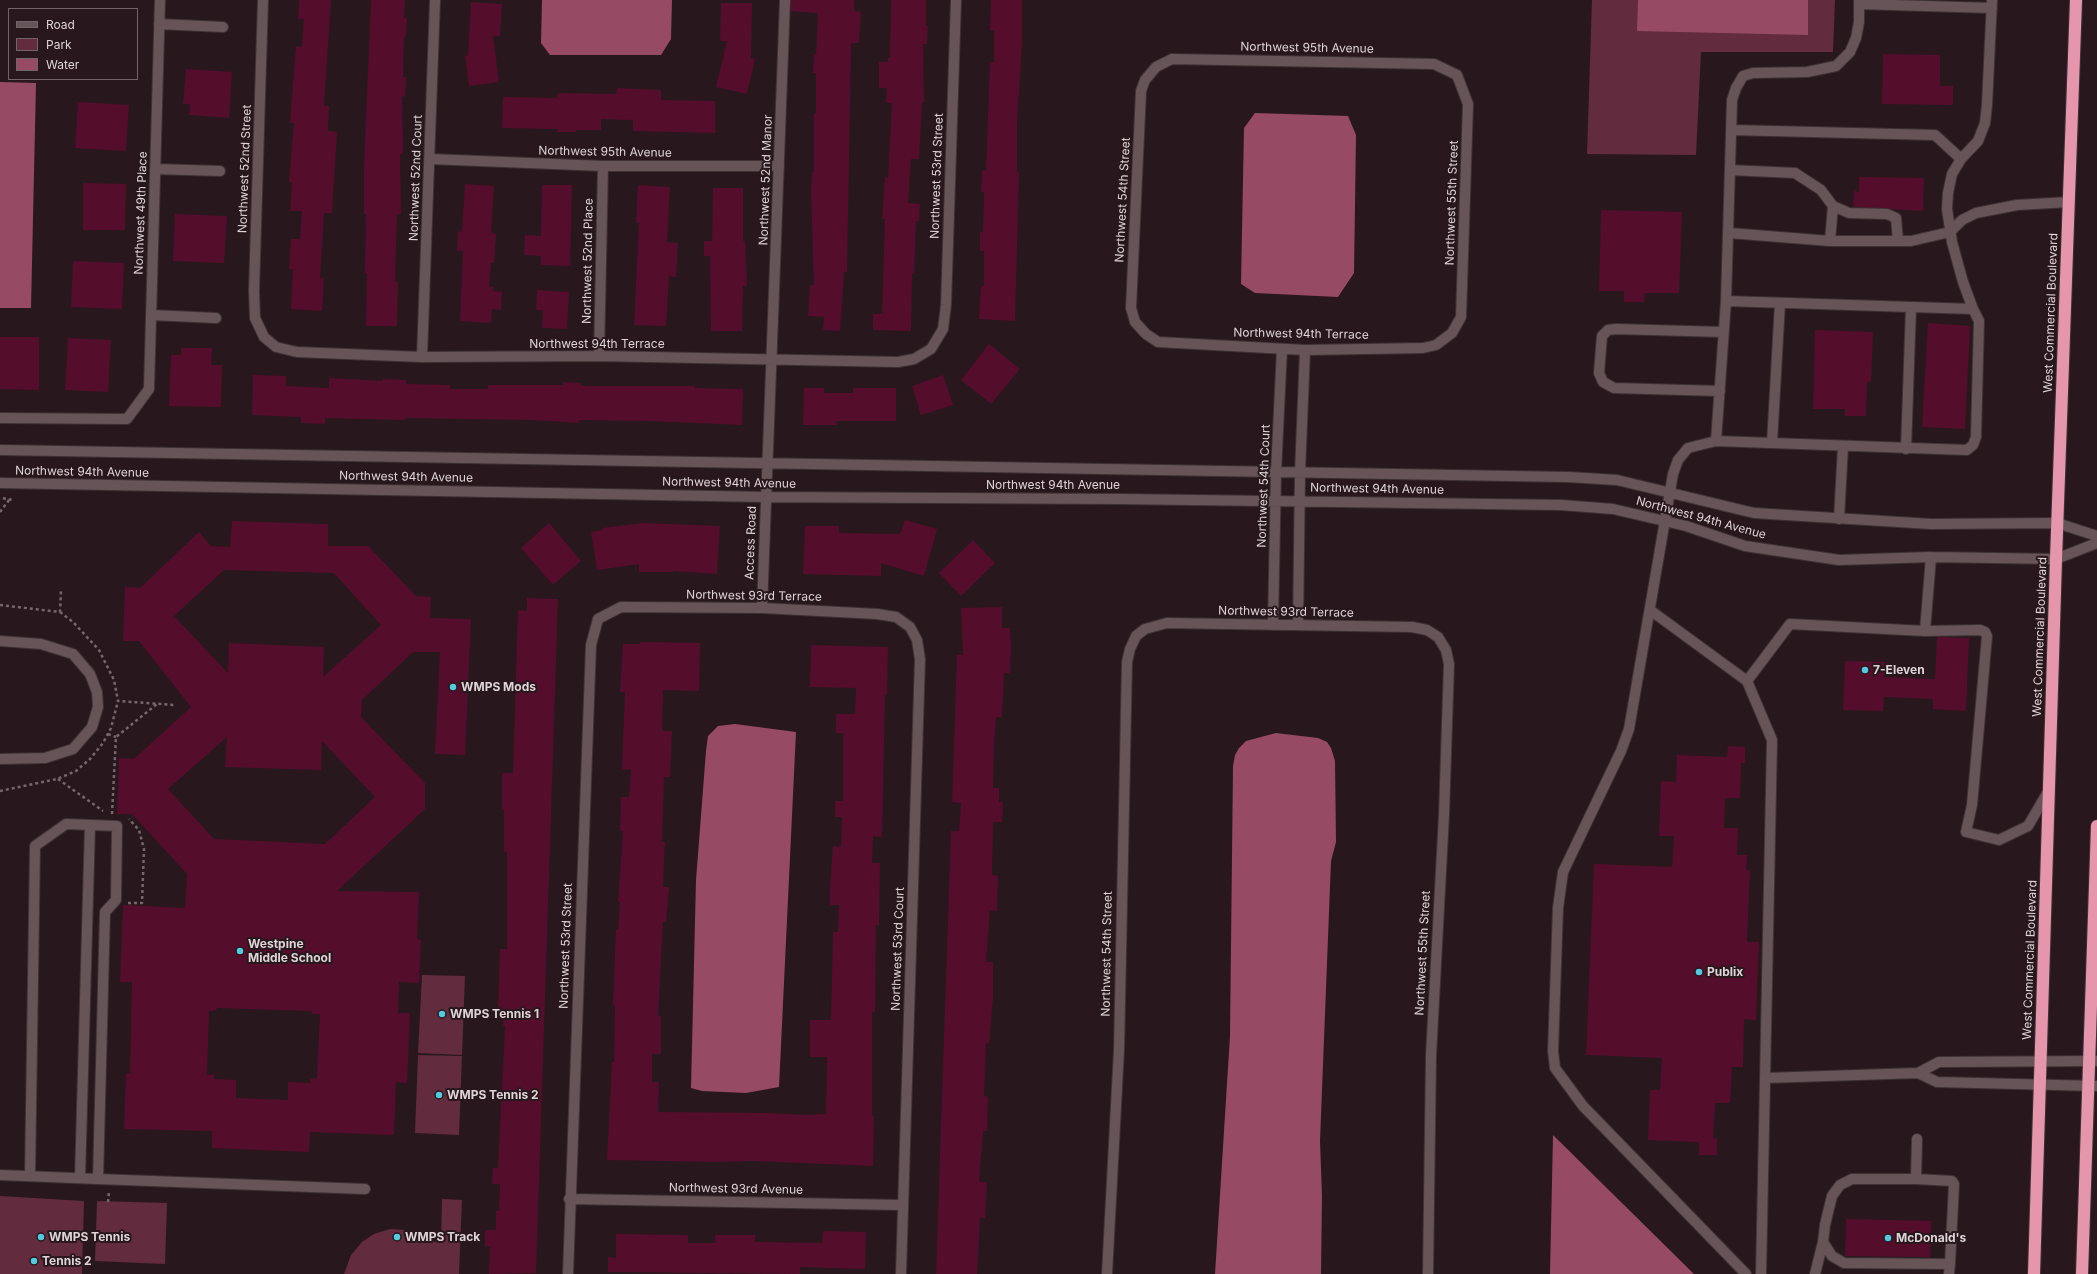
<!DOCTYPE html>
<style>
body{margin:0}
#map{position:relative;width:2097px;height:1274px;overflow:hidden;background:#28181d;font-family:Inter,sans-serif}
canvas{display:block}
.legend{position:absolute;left:8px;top:8px;width:130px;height:72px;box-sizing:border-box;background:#28181d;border:1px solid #716367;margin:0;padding:5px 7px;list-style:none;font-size:12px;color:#dfd4d7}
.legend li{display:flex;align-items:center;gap:8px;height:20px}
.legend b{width:20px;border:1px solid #716367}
</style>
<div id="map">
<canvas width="2097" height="1274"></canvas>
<ul class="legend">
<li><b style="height:5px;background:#675459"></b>Road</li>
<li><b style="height:11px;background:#622b3e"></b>Park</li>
<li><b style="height:11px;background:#974a64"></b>Water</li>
</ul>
</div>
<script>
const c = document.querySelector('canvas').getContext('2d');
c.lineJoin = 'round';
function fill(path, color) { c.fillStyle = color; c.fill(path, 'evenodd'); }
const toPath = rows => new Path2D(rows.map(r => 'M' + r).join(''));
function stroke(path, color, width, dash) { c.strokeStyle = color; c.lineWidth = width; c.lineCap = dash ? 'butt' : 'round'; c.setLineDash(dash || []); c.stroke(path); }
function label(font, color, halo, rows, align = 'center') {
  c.font = font + ' Inter,sans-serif'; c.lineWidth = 4; c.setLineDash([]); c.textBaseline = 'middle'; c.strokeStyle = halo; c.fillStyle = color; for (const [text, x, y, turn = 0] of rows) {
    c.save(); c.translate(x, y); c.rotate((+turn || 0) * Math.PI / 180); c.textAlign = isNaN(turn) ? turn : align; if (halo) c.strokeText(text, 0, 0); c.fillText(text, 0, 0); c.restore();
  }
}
const green = toPath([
 [1592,0,1835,0,1833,52,1701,52,1696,155,1587,154],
 [422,975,465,976,462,1055,418,1053],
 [418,1055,462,1056,459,1135,415,1133],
 [0,1196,84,1201,82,1274,0,1274],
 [442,1199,462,1200,459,1274,344,1274,351,1255,362,1242,374,1234,390,1229,406,1230,431,1241,441,1243],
 [97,1201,167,1203,165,1264,95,1261]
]);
const water = toPath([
 [542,0,672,0,671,39,661,55,550,55,541,43],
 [1638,0,1808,0,1808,35,1637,31],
 [0,82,36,83,31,308,0,308],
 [1255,113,1348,116,1356,135,1354,273,1338,297,1255,293,1241,284,1244,128],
 [735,724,796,732,779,1087,746,1093,702,1091,691,1088,696,880,706,751,708,736,718,726],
 [1276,733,1318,738,1327,742,1331,748,1335,761,1336,842,1331,861,1320,1141,1322,1196,1321,1274,1215,1274,1230,1036,1233,766,1235,755,1239,748,1246,741],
 [1553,1135,1694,1274,1550,1274]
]);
const building = toPath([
 [299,0,331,0,324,106,329,106,328,131,337,132,332,213,324,213,320,278,324,278,322,311,291,309,293,269,289,269,291,239,300,239,302,211,290,211,292,182,289,182,294,123,290,123,296,46,302,47,304,19,298,19],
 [371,0,405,0,404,18,407,18,406,37,404,37,403,77,406,77,405,97,402,96,403,154,400,154,401,214,397,214,395,282,398,282,397,326,366,326,367,273,365,273,366,214,364,214,364,167],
 [791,0,854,0,854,11,861,12,859,43,851,43,847,272,844,272,840,331,823,330,824,317,808,316,810,285,814,285,811,191,812,172,814,172,814,113,816,113,816,73,813,73,814,55,816,55,818,13,791,11],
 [891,0,926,0,926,26,928,26,927,44,923,44,924,103,922,103,919,159,911,159,908,203,920,204,919,221,916,221,914,273,912,273,911,331,873,330,873,314,882,314,885,219,882,219,885,177,888,178,892,103,886,103,887,88,879,88,879,62,888,62,888,57,890,57],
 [991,0,1022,0,1022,45,1017,122,1017,172,1019,172,1015,321,979,319,981,286,984,286,984,251,980,251,980,232,983,232,984,192,981,192,982,171,986,171,990,62,994,62,994,31,990,31],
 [471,2,502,4,500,36,493,36,499,82,469,86,465,56,468,55],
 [721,3,752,3,751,58,755,59,747,94,716,87,727,41,720,41],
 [1883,54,1940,55,1940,86,1953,86,1953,105,1882,104],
 [186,69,232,72,229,118,189,115,190,104,183,104],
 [617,88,661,90,661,100,715,101,715,133,633,131,633,120,601,119,601,130,576,130,576,132,557,132,557,129,502,128,503,97,557,98,558,93,616,94],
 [78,102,129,105,126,151,75,148],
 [1859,177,1924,178,1923,211,1853,207,1854,191,1859,192],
 [83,183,126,184,125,230,83,230],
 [465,184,494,186,491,233,496,234,494,263,491,263,489,287,493,287,493,291,502,292,501,310,492,309,491,323,460,321,463,251,457,251,458,231,462,232],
 [542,185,572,185,570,266,541,265,541,256,524,255,525,235,541,236],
 [638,185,670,187,667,242,678,243,676,277,669,276,666,326,634,325,639,223,636,223],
 [713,188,743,188,743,241,745,241,747,286,743,286,742,331,711,331,710,256,704,256,704,241,712,241],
 [1601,210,1682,212,1679,293,1645,293,1644,302,1624,302,1624,291,1599,291],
 [175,214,227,216,224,263,173,261],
 [73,261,124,263,122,309,71,307],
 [537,290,569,292,567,329,542,328,543,310,536,310],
 [1928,323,1970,326,1965,429,1922,427],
 [1815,330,1873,332,1871,382,1867,382,1866,416,1845,416,1845,409,1813,409],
 [0,337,39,337,39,390,0,389],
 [68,338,111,340,108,392,65,390],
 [989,344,1020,369,991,404,961,380],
 [181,348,212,348,211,365,222,365,221,407,169,406,171,355,181,355],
 [253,375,286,376,286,386,329,388,329,378,383,381,383,379,406,380,406,384,450,385,450,389,488,389,488,385,563,385,563,382,581,383,581,386,695,386,695,388,743,389,742,425,650,421,579,420,579,423,534,420,405,418,405,420,325,418,325,424,301,423,301,417,252,415],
 [943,375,953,405,921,415,912,386],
 [804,388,824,388,824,393,853,393,853,388,896,388,896,421,837,421,837,425,803,425],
 [905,520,937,529,924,576,881,563,881,576,803,574,805,526,839,526,839,533,900,534],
 [232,521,328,524,328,546,368,546,416,596,431,597,430,618,471,619,465,755,435,754,440,652,413,652,362,700,361,717,425,783,425,809,337,891,419,892,417,939,421,940,419,983,399,982,398,1013,410,1013,407,1083,396,1082,394,1135,310,1132,309,1152,212,1148,212,1131,124,1129,126,1074,130,1074,132,982,120,982,123,905,185,908,187,874,132,814,117,814,119,758,134,759,191,707,139,641,123,641,125,587,140,588,199,532,211,546,230,547],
 [224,570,334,573,381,625,323,677,324,647,229,643,228,673,174,616],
 [227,737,225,767,321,770,322,741,375,797,325,844,214,839,168,789],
 [217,1008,312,1011,312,1014,320,1014,317,1078,310,1079,310,1083,288,1082,288,1100,236,1098,236,1080,214,1079,214,1074,207,1075,209,1011,216,1010],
 [549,523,581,561,553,585,521,548],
 [642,523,720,526,717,574,673,571,673,572,639,572,639,564,597,570,591,532,603,530,603,528],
 [973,540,995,563,961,596,939,573],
 [527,598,558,599,536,1273,489,1274,490,1246,485,1246,485,1230,496,1230,496,1211,499,1211,500,1184,492,1184,493,1168,498,1168,505,1026,503,1026,504,1009,498,1009,500,949,507,949,507,852,504,852,504,809,502,809,502,773,513,773,518,610,527,611],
 [1002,607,1002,628,1010,628,1011,645,1010,673,1004,673,1002,717,996,717,994,745,993,788,999,788,999,802,1003,802,1002,822,993,822,992,875,998,876,997,911,990,910,986,962,993,962,993,998,989,1044,986,1043,984,1096,988,1097,987,1131,983,1131,979,1182,987,1182,985,1218,980,1218,977,1274,936,1274,951,831,959,831,961,803,952,802,957,655,963,655,961,608],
 [1937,637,1969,638,1966,711,1933,709,1933,699,1884,697,1883,711,1843,710,1845,661,1885,662,1884,677,1935,679],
 [640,642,700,643,699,691,663,690,662,731,672,731,670,777,664,777,662,842,665,842,663,887,669,887,666,922,663,922,658,1016,661,1016,661,1054,652,1054,652,1082,659,1082,658,1112,768,1113,807,1115,826,1114,827,1057,810,1057,810,1020,831,1020,833,932,838,932,839,905,830,905,830,888,833,846,841,847,842,817,835,817,835,801,843,801,843,733,836,733,836,714,855,714,856,688,810,687,811,645,888,647,887,695,885,695,882,837,873,836,872,863,880,863,879,925,876,925,875,1012,872,1012,872,1116,874,1116,873,1166,754,1161,715,1162,607,1160,612,1062,614,1062,615,1006,613,1006,616,929,618,929,620,902,618,902,623,831,620,831,621,797,629,797,631,770,622,769,625,692,620,692,623,644,640,644],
 [1728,746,1745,747,1745,763,1741,763,1740,798,1725,798,1724,828,1738,828,1737,855,1747,855,1746,870,1750,870,1747,942,1759,942,1756,1020,1744,1019,1743,1067,1732,1067,1730,1103,1715,1103,1713,1138,1717,1138,1717,1155,1699,1155,1699,1142,1648,1140,1650,1090,1660,1090,1662,1058,1586,1055,1594,864,1672,867,1674,836,1659,836,1661,781,1676,782,1677,755,1727,757],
 [1846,1219,1931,1221,1930,1257,1845,1256],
 [823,1231,866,1232,865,1269,800,1267,800,1274,608,1272,608,1257,616,1258,616,1234,688,1235,688,1243,715,1243,715,1235,755,1235,755,1242,822,1243]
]);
const path = toPath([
 [3,498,9,500,14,498],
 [0,512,9,500],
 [0,605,60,612,61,591],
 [60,612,73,622,99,650,114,680,118,701,175,705],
 [108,734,116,737],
 [58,779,103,811],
 [0,791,57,779,76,771,90,759,103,743,111,728,118,701],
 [112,814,116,737,157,704],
 [128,903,142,903,144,849,139,830,129,819],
 [108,1202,109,1191]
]);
const minor = toPath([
 [263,0,254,291,255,318,264,337,276,347,297,352,422,357,599,356,898,362,914,359,931,349,943,329,946,305,956,0],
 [1859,4,1992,8],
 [159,24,223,27],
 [1172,59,1434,64,1457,75,1468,104,1461,317,1452,333,1436,345,1423,348,1305,350,1158,342,1146,334,1135,322,1131,308,1141,91,1145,80,1156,67,1172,59],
 [1731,130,1935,135,1961,159],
 [430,159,603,166,779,166],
 [155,169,220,171],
 [1730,170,1795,173,1821,190,1833,206,1849,213,1887,214,1896,218,1898,241],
 [1729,233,1830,241,1911,241,1950,232,1962,220,1976,213,2017,205,2069,202],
 [1830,241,1833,206],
 [1973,309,1963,282,1952,242,1947,209,1948,193,1952,174,1961,159,1978,141,1985,123,1987,105,1992,0],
 [151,315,216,318],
 [599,356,603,166],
 [422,357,435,0],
 [1720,391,1614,388,1603,382,1599,373,1602,336,1608,330,1616,329,1723,332],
 [0,418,127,419,149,389,160,0],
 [1716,441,1967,450,1973,445,1976,437,1979,321,1973,309,1726,301],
 [1772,443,1780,303],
 [1906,449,1911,307],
 [0,450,1568,477,1617,480,1754,513,1931,524,2057,523,2097,536],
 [0,483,766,497,1120,499,1561,505,1613,509,1686,526,1745,546,1839,560,1931,557,2056,559,2097,543],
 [1839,519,1843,446],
 [762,608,785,0],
 [1650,610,1747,681,1772,740,1761,1274],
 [1273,625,1276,472,1282,349],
 [1298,625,1300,473,1305,350],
 [1925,631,1980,630,1985,632,1987,636,1972,805,1966,832,1999,840,2028,826,2049,790],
 [0,641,41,644,73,654,90,674,97,692,98,707,92,727,73,749,45,758,0,759],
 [1747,681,1790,624,1925,631,1931,557],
 [1918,1073,1937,1082,2097,1086],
 [1765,1078,1918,1073,1939,1062,2097,1061],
 [0,1175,98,1179,105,912,116,900,117,826,66,824,35,846,30,1175],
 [80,1178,90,825],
 [98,1179,365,1189],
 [1916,1179,1917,1139],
 [569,1199,902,1205],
 [568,1274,591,645,598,619,621,607,762,608,877,614,896,617,910,627,917,640,920,659,901,1274],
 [1107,1274,1119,1050,1127,662,1130,649,1136,636,1145,629,1167,623,1412,627,1427,630,1438,637,1446,650,1449,664,1444,815,1431,1056,1428,1274],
 [1746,1274,1583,1106,1555,1068,1553,1051,1558,908,1563,872,1621,751,1629,729,1673,474,1678,460,1688,448,1716,441,1726,301,1732,100,1736,88,1743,76,1753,73,1807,72,1836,66,1850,52,1856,38,1859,22,1859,0],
 [1815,1274,1823,1242],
 [1949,1274,1950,1264,1954,1184,1952,1181,1916,1179,1852,1179,1840,1185,1832,1196,1825,1225,1823,1242,1832,1256,1844,1263,1950,1264]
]);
const highway = toPath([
 [2034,1274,2056,559,2076,0],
 [2082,1274,2097,826]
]);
const markers = [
 [1865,670,4,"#54cade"],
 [453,687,4,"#54cade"],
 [240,951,4,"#54cade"],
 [1699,972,4,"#54cade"],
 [442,1014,4,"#54cade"],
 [439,1095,4,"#54cade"],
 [41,1237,4,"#54cade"],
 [397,1237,4,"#54cade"],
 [1888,1238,4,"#54cade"],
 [34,1261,4,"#54cade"]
];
const streetNames = [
 ["Northwest 95th Avenue",1307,48,1],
 ["Northwest 95th Avenue",605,152,1],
 ["Northwest 52nd Street",245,169,-88],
 ["Northwest 53rd Street",937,176,-88],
 ["Northwest 52nd Court",416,178,-88],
 ["Northwest 52nd Manor",766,180,-88],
 ["Northwest 54th Street",1123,200,-87],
 ["Northwest 55th Street",1452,203,-88],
 ["Northwest 49th Place",141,213,-88],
 ["Northwest 52nd Place",588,261,-89],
 ["West Commercial Boulevard",2051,313,-88],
 ["Northwest 94th Terrace",1301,334,1],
 ["Northwest 94th Terrace",597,344],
 ["Northwest 94th Avenue",82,472,1],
 ["Northwest 94th Avenue",406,477,1],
 ["Northwest 94th Avenue",729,483,1],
 ["Northwest 94th Avenue",1053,485],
 ["Northwest 54th Court",1264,486,-88],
 ["Northwest 94th Avenue",1377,489,1],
 ["Northwest 94th Avenue",1701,518,15],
 ["Access Road",751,543,-88],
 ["Northwest 93rd Terrace",754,596,1],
 ["Northwest 93rd Terrace",1286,612,1],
 ["West Commercial Boulevard",2040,637,-88],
 ["Northwest 53rd Street",566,946,-88],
 ["Northwest 53rd Court",898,949,-88],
 ["Northwest 55th Street",1423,953,-87],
 ["Northwest 54th Street",1107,954,-89],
 ["West Commercial Boulevard",2030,960,-88],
 ["Northwest 93rd Avenue",736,1189,1]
];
const poiNames = [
 ["7-Eleven",1873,670],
 ["WMPS Mods",461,687],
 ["Westpine",248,944],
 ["Middle School",248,958],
 ["Publix",1707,972],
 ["WMPS Tennis 1",450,1014],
 ["WMPS Tennis 2",447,1095],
 ["WMPS Tennis",49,1237],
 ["WMPS Track",405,1237],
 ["McDonald's",1896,1238],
 ["Tennis 2",42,1261]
];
fill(green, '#622b3e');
fill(water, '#974a64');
fill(building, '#550d2c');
stroke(minor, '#3e3235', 12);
stroke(highway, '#3e3235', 14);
stroke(path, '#75676b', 2.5, [3, 3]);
stroke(minor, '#675459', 10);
stroke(highway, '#e596ad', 12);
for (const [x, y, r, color] of markers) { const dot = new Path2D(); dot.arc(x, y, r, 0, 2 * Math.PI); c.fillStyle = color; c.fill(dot); stroke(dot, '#28181d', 1.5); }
label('12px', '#dfd4d7', '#28181d', streetNames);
label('bold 12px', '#dfd4d7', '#28181d', poiNames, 'left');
</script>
